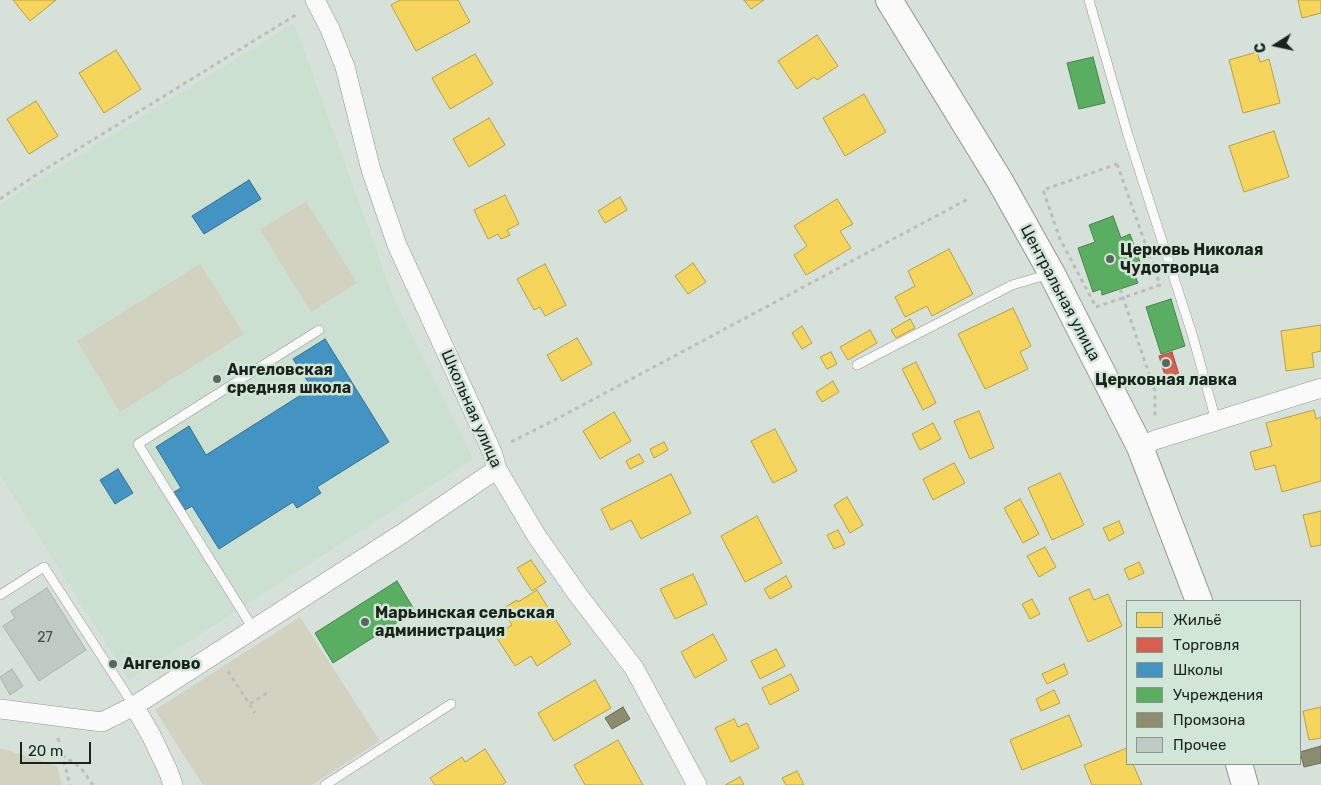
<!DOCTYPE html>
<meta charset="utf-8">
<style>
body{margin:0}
#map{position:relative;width:1321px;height:785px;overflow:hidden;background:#d6e1d9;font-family:Rubik,sans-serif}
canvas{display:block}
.legend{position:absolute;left:1126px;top:600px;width:175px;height:165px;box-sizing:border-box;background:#d1e6d6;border:1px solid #88988c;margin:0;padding:6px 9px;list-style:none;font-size:15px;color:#1b231d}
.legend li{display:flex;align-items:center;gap:10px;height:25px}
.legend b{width:25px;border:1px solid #88988c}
.north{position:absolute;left:1251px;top:20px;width:50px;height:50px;-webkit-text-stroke:4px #d1e6d6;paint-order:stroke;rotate:260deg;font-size:14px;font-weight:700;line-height:20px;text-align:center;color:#1b231d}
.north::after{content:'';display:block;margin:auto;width:18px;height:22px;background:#1b231d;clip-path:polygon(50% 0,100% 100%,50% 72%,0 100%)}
.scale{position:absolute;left:20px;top:742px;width:71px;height:22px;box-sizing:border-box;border:2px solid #1b231d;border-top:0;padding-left:6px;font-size:15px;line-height:18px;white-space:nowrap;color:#1b231d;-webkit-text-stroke:4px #d1e6d6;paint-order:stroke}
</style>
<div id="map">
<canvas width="1321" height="785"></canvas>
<ul class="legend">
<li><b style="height:14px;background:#f6d55c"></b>Жильё</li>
<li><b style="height:14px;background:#d6604d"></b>Торговля</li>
<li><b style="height:14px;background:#4393c3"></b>Школы</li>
<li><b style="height:14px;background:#5aae61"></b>Учреждения</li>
<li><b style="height:14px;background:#8c8c6e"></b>Промзона</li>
<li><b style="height:14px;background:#bfcac5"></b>Прочее</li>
</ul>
<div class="north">С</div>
<div class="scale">20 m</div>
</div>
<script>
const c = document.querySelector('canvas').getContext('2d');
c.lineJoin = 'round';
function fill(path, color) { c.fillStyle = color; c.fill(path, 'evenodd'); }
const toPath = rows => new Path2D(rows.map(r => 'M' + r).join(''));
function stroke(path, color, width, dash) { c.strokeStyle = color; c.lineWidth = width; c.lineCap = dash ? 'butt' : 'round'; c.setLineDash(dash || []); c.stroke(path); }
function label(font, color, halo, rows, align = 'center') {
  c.font = font + ' Rubik,sans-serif'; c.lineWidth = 5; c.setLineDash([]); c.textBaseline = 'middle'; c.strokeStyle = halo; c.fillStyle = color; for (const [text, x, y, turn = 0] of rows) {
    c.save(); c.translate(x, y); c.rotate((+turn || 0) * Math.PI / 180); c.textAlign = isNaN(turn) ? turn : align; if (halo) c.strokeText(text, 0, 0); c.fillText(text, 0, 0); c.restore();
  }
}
const built = toPath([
 [294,23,394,299,473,459,129,680,0,475,0,204]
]);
const green = toPath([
 [306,201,357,283,311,312,260,230],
 [200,264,244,334,120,412,77,341],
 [300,617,380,741,312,785,203,785,155,710],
 [0,748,57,766,62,785,0,785]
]);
const homes = toPath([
 [13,0,56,0,30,21,13,0],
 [400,0,458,0,470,22,416,51,391,5,400,0],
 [744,0,764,0,751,9,744,0],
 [1298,0,1321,0,1321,13,1302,18,1298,0],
 [817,35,838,66,817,80,814,77,797,89,778,61,817,35],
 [116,50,141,89,104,113,79,73,116,50],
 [1257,52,1260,62,1269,59,1280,103,1243,113,1229,60,1257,52],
 [475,54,493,84,450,109,432,78,475,54],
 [864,94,886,132,845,156,823,118,864,94],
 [36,101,58,136,29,154,7,119,36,101],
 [489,118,505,145,469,167,453,139,489,118],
 [1274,131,1289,177,1244,192,1229,146,1274,131],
 [505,195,519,224,507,230,510,235,501,239,498,234,488,239,474,210,505,195],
 [620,197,627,210,605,223,598,211,620,197],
 [837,199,853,224,840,231,851,248,806,275,794,255,807,246,794,226,837,199],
 [949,249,973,294,932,316,927,306,905,317,895,297,915,286,908,271,949,249],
 [693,263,706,282,688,294,675,276,693,263],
 [545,264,566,305,545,316,540,307,534,310,517,279,545,264],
 [1013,308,1031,346,1020,352,1028,369,985,389,958,334,1013,308],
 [910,319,915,328,896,338,891,330,910,319],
 [1321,325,1321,351,1312,353,1314,367,1286,371,1281,331,1321,325],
 [802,326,812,343,802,349,792,333,802,326],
 [870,330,877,343,848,360,840,347,870,330],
 [577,338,592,364,562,381,547,355,577,338],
 [831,352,837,364,827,369,820,357,831,352],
 [916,362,936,403,923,410,902,369,916,362],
 [833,381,839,392,822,402,816,392,833,381],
 [1314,410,1316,419,1321,417,1321,481,1282,492,1275,465,1255,470,1250,452,1272,446,1266,423,1314,410],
 [979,411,994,448,970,459,954,421,979,411],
 [614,412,631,441,600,459,583,431,614,412],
 [933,423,941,439,920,450,912,434,933,423],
 [775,429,797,471,773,483,751,441,775,429],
 [664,442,668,450,654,458,650,449,664,442],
 [639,454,644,462,630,469,626,461,639,454],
 [954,463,965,483,933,500,923,479,954,463],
 [1060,473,1084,525,1052,540,1028,488,1060,473],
 [671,474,691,513,641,539,631,520,611,530,601,509,671,474],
 [847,497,863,525,850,533,834,505,847,497],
 [1020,499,1039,534,1023,543,1004,508,1020,499],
 [1321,511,1321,545,1311,547,1303,515,1321,511],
 [757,516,782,563,745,582,721,536,757,516],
 [1119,521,1124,533,1109,541,1103,528,1119,521],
 [838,530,845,544,834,549,827,535,838,530],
 [1045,547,1056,567,1039,577,1027,556,1045,547],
 [531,560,546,582,532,591,517,568,531,560],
 [1139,562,1144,573,1129,580,1124,569,1139,562],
 [693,574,707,604,675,619,660,589,693,574],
 [786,576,792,587,770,599,764,589,786,576],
 [1089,589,1094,600,1108,594,1122,626,1088,642,1069,598,1089,589],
 [537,590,571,644,537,666,531,656,515,666,495,635,512,625,502,609,517,600,518,602,537,590],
 [1032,599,1040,614,1030,619,1022,604,1032,599],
 [713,634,727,660,695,678,681,652,713,634],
 [776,649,785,666,760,679,751,661,776,649],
 [1064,664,1068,674,1047,684,1042,674,1064,664],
 [791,674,799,690,770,705,762,688,791,674],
 [595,680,611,708,554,741,538,713,595,680],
 [1054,690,1060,703,1041,711,1036,699,1054,690],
 [1321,707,1321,738,1309,740,1303,711,1321,707],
 [1069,715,1082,746,1022,770,1010,740,1069,715],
 [734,719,738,727,747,723,759,748,731,762,715,728,734,719],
 [618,740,643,785,585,785,574,765,618,740],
 [1127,748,1127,764,1133,764,1142,785,1092,785,1084,765,1127,748],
 [485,749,506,782,502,785,435,785,430,778,462,757,465,762,485,749],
 [797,771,804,785,786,785,782,778,797,771],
 [740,777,744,785,725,785,740,777]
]);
const shops = toPath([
 [1172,352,1180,378,1167,382,1159,356,1172,352]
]);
const schools = toPath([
 [249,180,261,199,204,234,192,216,249,180],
 [325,339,389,442,317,487,321,493,310,500,297,508,293,502,219,549,192,506,185,510,174,492,181,488,156,447,189,426,206,455,312,388,293,359,325,339],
 [118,469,133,493,115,504,100,480,118,469]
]);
const public = toPath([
 [1093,57,1105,103,1079,109,1067,63,1093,57],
 [1113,216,1121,238,1130,234,1143,270,1134,273,1138,283,1102,295,1101,289,1093,292,1078,248,1095,242,1089,225,1113,216],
 [1171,299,1185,346,1161,354,1146,307,1171,299],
 [397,581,415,611,333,663,315,633,397,581]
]);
const industry = toPath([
 [623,707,630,719,612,729,605,718,623,707],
 [1321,746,1321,763,1304,767,1300,752,1321,746]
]);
const building = toPath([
 [47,588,86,650,39,681,3,626,15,618,11,611,47,588],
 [12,669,23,686,10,695,0,677,12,669]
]);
const path = toPath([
 [1117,164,1160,285,1096,307,1060,239,1043,190,1117,164],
 [0,199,39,173,299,13],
 [1120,289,1155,391,1155,418],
 [511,442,564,415,968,199],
 [228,671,255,713],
 [250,704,270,691],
 [58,738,70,785],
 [62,755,81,768,93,785]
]);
const lane = toPath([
 [1089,0,1128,135,1193,337,1216,421],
 [857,365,1012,285,1050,274],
 [0,595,44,567,134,706],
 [254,630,138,444,319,330],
 [325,785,451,704]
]);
const street = toPath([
 [315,0,330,29,345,67,371,170,397,245,492,452,497,469,536,535,578,595,634,668,697,785],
 [1140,447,1155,440,1321,388],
 [134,706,151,735,169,773,173,785],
 [0,709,102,722,134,706,403,533,497,469]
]);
const secondary = toPath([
 [889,0,1000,181,1052,274,1140,447,1199,601],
 [1239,764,1245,785]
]);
const markers = [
 [1110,259,5,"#5c665f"],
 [1166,363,5,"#5c665f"],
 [217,379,5,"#5c665f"],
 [365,622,5,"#5c665f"],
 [113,664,5,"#5c665f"]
];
const numberNames = [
 ["27",45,638]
];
const poiNames = [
 ["Церковь Николая",1120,250],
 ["Чудотворца",1120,268],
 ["Ангеловская",227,370],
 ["средняя школа",227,388],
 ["Церковная лавка",1166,380,"center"],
 ["Марьинская сельская",375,613],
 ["администрация",375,631],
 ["Ангелово",123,664]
];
const streetNames = [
 ["Центральная улица",1060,293,62],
 ["Школьная улица",471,409,66]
];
fill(built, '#cce0d1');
fill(green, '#d2d2c0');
fill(homes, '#f6d55c');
stroke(homes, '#b4a049', 1);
fill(shops, '#d6604d');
stroke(shops, '#9e4e3f', 1);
fill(schools, '#4393c3');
stroke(schools, '#377191', 1);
fill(public, '#5aae61');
stroke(public, '#47844d', 1);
fill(industry, '#8c8c6e');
stroke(industry, '#6a6c56', 1);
fill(building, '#bfcac5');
stroke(building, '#aab4b0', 1);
stroke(lane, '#909892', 10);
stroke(street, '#909892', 20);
stroke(secondary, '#909892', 28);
stroke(path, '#bbbfbc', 3, [4, 4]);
stroke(lane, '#f9faf9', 9);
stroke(street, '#f9faf9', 19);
stroke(secondary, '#f9faf9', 26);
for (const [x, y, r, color] of markers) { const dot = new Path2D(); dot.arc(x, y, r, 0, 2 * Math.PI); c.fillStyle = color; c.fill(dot); stroke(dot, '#d1e6d6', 2); }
label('14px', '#464e49', null, numberNames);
label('bold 16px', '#1b231d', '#d1e6d6', poiNames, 'left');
label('16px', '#1b231d', '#d1e6d6', streetNames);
</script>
